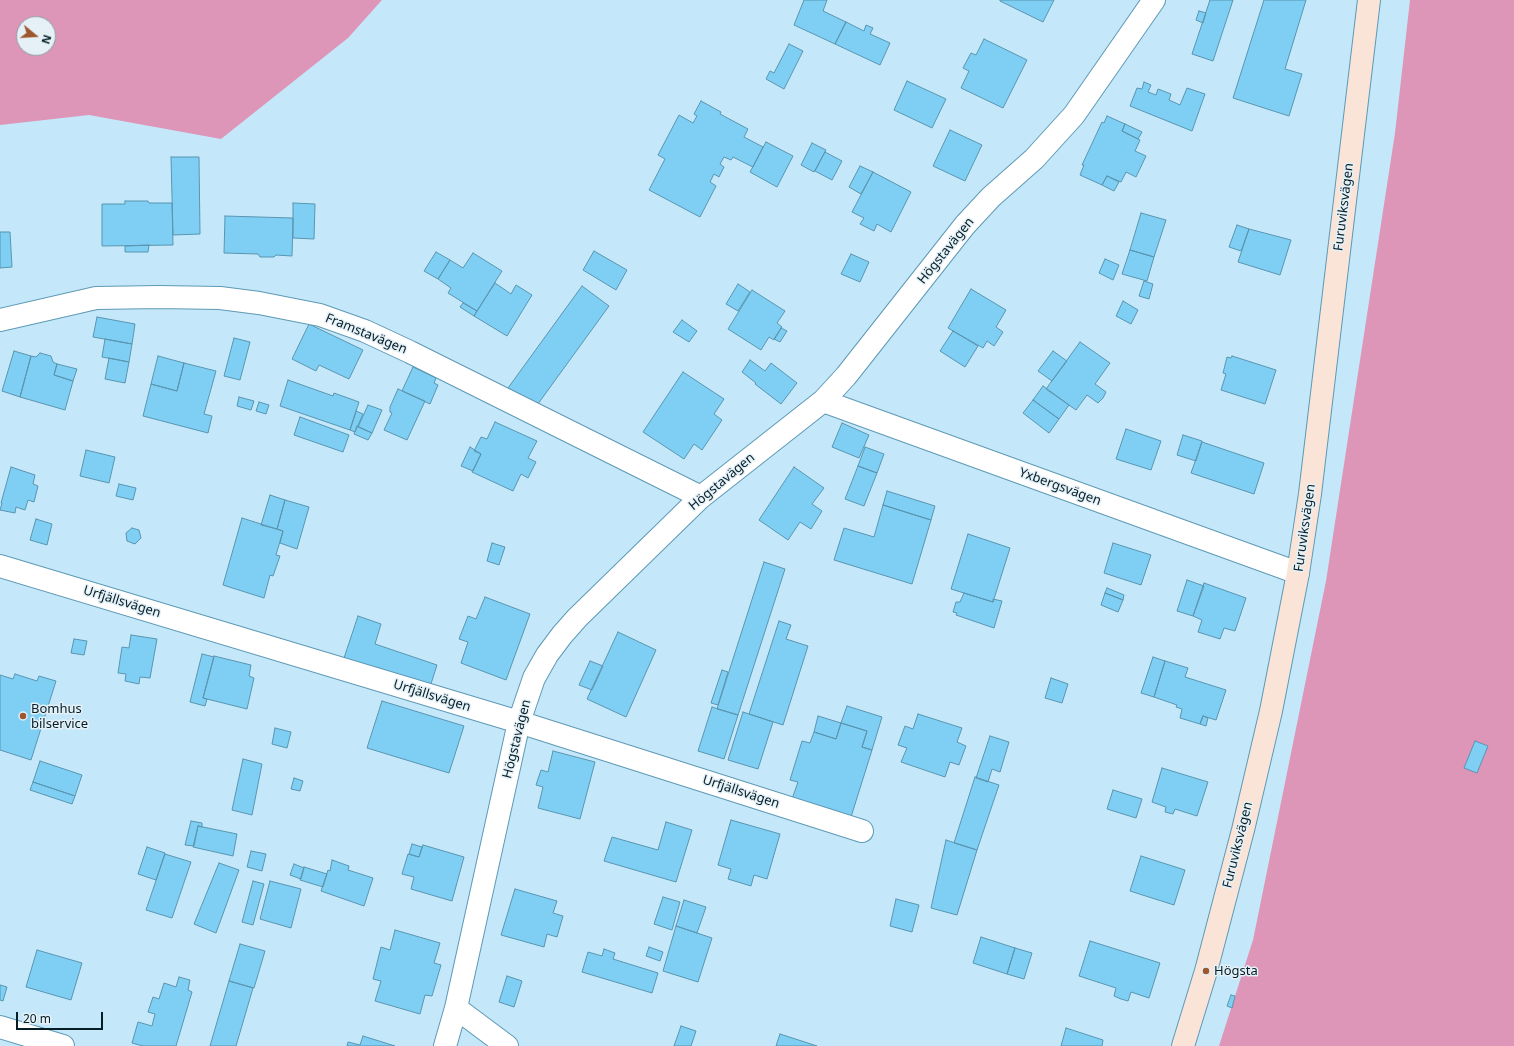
<!DOCTYPE html>
<meta charset="utf-8">
<style>
body{margin:0}
#map{position:relative;width:1514px;height:1046px;overflow:hidden;background:#c4e8fa;font-family:"Noto Sans",sans-serif}
canvas{display:block}
.north{position:absolute;left:16px;top:16px;width:40px;height:40px;box-sizing:border-box;background:#e5f1f7;border:1px solid #8b9ca4;border-radius:50%;rotate:108deg;font-size:11px;font-weight:700;line-height:16px;text-align:center;color:#041d27}
.north::after{content:'';display:block;margin:auto;width:14px;height:18px;background:#9d572d;clip-path:polygon(50% 0,100% 100%,50% 72%,0 100%)}
.scale{position:absolute;left:16px;top:1012px;width:87px;height:18px;box-sizing:border-box;border:2px solid #041d27;border-top:0;padding-left:5px;font-size:12px;line-height:14px;white-space:nowrap;color:#041d27;-webkit-text-stroke:3px #e5f1f7;paint-order:stroke}
</style>
<div id="map">
<canvas width="1514" height="1046"></canvas>
<div class="north">N</div>
<div class="scale">20 m</div>
</div>
<script>
const c = document.querySelector('canvas').getContext('2d');
c.lineJoin = 'round';
function fill(path, color) { c.fillStyle = color; c.fill(path, 'evenodd'); }
const toPath = rows => new Path2D(rows.map(r => 'M' + r).join(''));
function stroke(path, color, width, dash) { c.strokeStyle = color; c.lineWidth = width; c.lineCap = dash ? 'butt' : 'round'; c.setLineDash(dash || []); c.stroke(path); }
function label(font, color, halo, rows, align = 'center') {
  c.font = font + ' "Noto Sans",sans-serif'; c.lineWidth = 3; c.setLineDash([]); c.textBaseline = 'middle'; c.strokeStyle = halo; c.fillStyle = color; for (const [text, x, y, turn = 0] of rows) {
    c.save(); c.translate(x, y); c.rotate((+turn || 0) * Math.PI / 180); c.textAlign = isNaN(turn) ? turn : align; if (halo) c.strokeText(text, 0, 0); c.fillText(text, 0, 0); c.restore();
  }
}
const green = toPath([
 [0,0,382,0,348,38,221,139,89,115,0,125],
 [24,24,48,24,48,48,24,48],
 [1410,0,1514,0,1514,1046,1219,1046,1253,940,1326,581,1395,133]
]);
const building = toPath([
 [804,0,827,0,823,11,846,22,835,44,794,25,804,0],
 [1000,0,1054,0,1043,22,1000,1,1000,0],
 [1210,0,1233,0,1213,61,1192,54,1210,0],
 [1264,0,1306,0,1285,69,1302,74,1289,116,1233,98,1264,0],
 [1199,11,1206,13,1203,23,1196,20,1199,11],
 [846,22,864,31,866,25,873,28,870,34,890,43,880,65,835,44,846,22],
 [984,39,1027,60,1003,108,961,88,969,71,963,68,971,53,976,55,984,39],
 [789,44,803,51,784,89,766,79,770,71,774,73,789,44],
 [907,81,946,99,932,128,894,110,907,81],
 [1144,82,1151,85,1148,92,1156,95,1158,89,1171,94,1169,100,1180,105,1187,88,1205,94,1192,131,1130,106,1137,88,1142,89,1144,82],
 [701,101,721,112,720,114,748,129,744,137,763,147,753,167,733,157,731,160,724,157,720,164,724,167,719,177,714,174,710,182,716,186,700,217,649,190,665,159,658,155,679,115,693,123,697,116,694,114,701,101],
 [1107,116,1125,124,1122,131,1140,140,1135,151,1146,156,1136,177,1126,172,1121,182,1107,176,1102,185,1080,175,1084,165,1082,165,1102,122,1104,123,1107,116],
 [1125,124,1142,132,1138,139,1122,131,1125,124],
 [950,130,982,145,965,181,933,166,950,130],
 [766,142,793,156,777,187,750,172,766,142],
 [812,143,826,150,814,172,801,165,812,143],
 [825,152,842,161,832,180,815,171,825,152],
 [171,157,199,157,200,234,173,235,171,157],
 [860,166,873,172,861,194,849,187,860,166],
 [873,172,911,192,891,232,877,224,874,231,860,224,864,218,852,212,873,172],
 [1107,176,1119,182,1114,191,1102,185,1107,176],
 [125,201,148,201,149,203,172,203,173,245,102,246,102,204,125,204,125,201],
 [293,203,315,204,314,239,293,238,293,203],
 [1141,213,1166,220,1154,257,1130,250,1141,213],
 [225,216,293,218,292,256,276,255,274,257,260,257,258,254,224,253,225,216],
 [1237,225,1249,229,1241,251,1229,247,1237,225],
 [1249,229,1291,240,1280,275,1238,262,1249,229],
 [0,232,10,232,12,267,0,268,0,232],
 [149,245,148,252,125,252,125,246,149,245],
 [1130,250,1154,257,1147,281,1122,274,1130,250],
 [594,251,627,270,616,290,583,270,594,251],
 [436,252,450,260,438,279,424,271,436,252],
 [473,253,502,271,477,311,448,293,451,288,438,279,450,260,463,268,473,253],
 [851,254,869,262,860,282,841,274,851,254],
 [1105,259,1119,265,1113,280,1099,273,1105,259],
 [1144,281,1153,284,1149,299,1139,296,1144,281],
 [495,283,511,294,516,285,532,295,507,336,474,316,495,283],
 [738,284,750,292,738,311,726,304,738,284],
 [582,286,609,306,535,408,508,388,582,286],
 [971,289,1006,310,996,327,1003,332,994,346,987,341,983,348,948,328,971,289],
 [752,290,785,311,777,323,782,327,774,340,769,337,761,350,728,329,752,290],
 [1123,301,1138,310,1131,324,1116,316,1123,301],
 [463,303,477,311,474,316,460,307,463,303],
 [97,317,135,324,132,344,93,337,97,317],
 [682,320,697,331,689,342,673,332,682,320],
 [309,324,363,350,349,379,319,365,316,371,292,359,309,324],
 [781,328,787,331,780,342,774,339,781,328],
 [953,331,978,346,965,367,940,351,953,331],
 [234,338,250,342,240,380,224,376,234,338],
 [105,339,132,344,129,362,102,357,105,339],
 [1080,342,1110,363,1095,384,1106,392,1103,398,1098,403,1087,395,1076,410,1046,389,1080,342],
 [14,351,31,356,20,397,2,391,14,351],
 [1053,351,1067,361,1052,381,1038,371,1053,351],
 [40,353,51,356,53,362,57,364,54,375,73,381,65,410,20,397,31,356,36,357,40,353],
 [158,356,184,363,177,391,151,384,158,356],
 [1232,356,1276,370,1265,404,1221,390,1226,374,1223,373,1227,357,1231,358,1232,356],
 [109,358,129,362,125,383,105,379,109,358],
 [750,360,765,371,771,363,797,383,781,404,755,384,756,383,742,372,750,360],
 [184,363,216,371,204,414,212,416,208,433,143,416,151,384,177,391,184,363],
 [57,364,77,369,73,381,54,375,57,364],
 [413,367,436,378,434,383,438,385,430,404,402,391,413,367],
 [683,372,724,399,714,414,722,420,702,450,694,444,684,459,643,432,683,372],
 [288,380,333,396,334,393,359,402,350,430,280,406,288,380],
 [1043,386,1069,405,1059,419,1033,400,1043,386],
 [398,389,425,401,407,440,384,430,392,413,390,412,390,407,398,389],
 [239,397,254,401,251,410,237,406,239,397],
 [1033,400,1059,419,1049,433,1023,413,1033,400],
 [259,402,269,405,266,414,256,411,259,402],
 [368,405,382,410,372,433,358,427,368,405],
 [356,411,363,414,355,432,350,430,356,411],
 [300,417,349,435,343,452,294,435,300,417],
 [495,422,537,441,528,458,536,462,528,478,521,474,513,491,472,472,481,454,474,451,481,437,487,439,495,422],
 [842,423,869,435,859,458,832,447,842,423],
 [357,426,372,433,368,440,354,434,357,426],
 [1126,429,1161,441,1151,470,1116,459,1126,429],
 [1183,435,1202,441,1196,461,1177,455,1183,435],
 [1202,442,1264,463,1254,494,1191,473,1202,442],
 [470,447,481,454,473,471,461,466,470,447],
 [865,447,884,454,877,473,858,466,865,447],
 [86,450,115,457,109,483,80,476,86,450],
 [858,466,877,473,864,506,845,499,858,466],
 [11,467,35,475,33,484,38,486,34,502,28,500,25,510,16,507,15,513,0,510,2,503,1,503,11,467],
 [794,467,824,488,812,504,822,511,811,529,800,522,788,540,759,520,794,467],
 [119,484,136,488,133,500,116,496,119,484],
 [887,491,935,506,931,520,883,505,887,491],
 [270,495,285,500,277,529,261,525,270,495],
 [285,500,309,507,297,549,280,543,283,531,277,529,285,500],
 [883,505,931,520,912,584,834,560,844,528,874,537,883,505],
 [242,518,283,531,276,555,280,556,273,576,270,575,264,598,223,585,242,518],
 [36,519,52,524,47,545,30,540,36,519],
 [132,528,139,530,141,538,135,544,127,541,126,533,132,528],
 [968,534,1010,548,993,602,951,589,968,534],
 [492,543,505,547,499,565,487,561,492,543],
 [1113,543,1151,555,1141,585,1104,573,1113,543],
 [764,562,785,569,738,715,717,709,764,562],
 [1187,580,1204,586,1193,616,1177,611,1187,580],
 [1204,583,1246,598,1235,631,1224,628,1220,639,1198,632,1202,620,1193,616,1204,583],
 [1107,588,1124,595,1123,600,1105,593,1107,588],
 [964,593,993,602,993,599,1002,601,994,628,956,615,957,613,953,612,956,602,960,602,964,593],
 [1105,593,1123,600,1118,612,1101,605,1105,593],
 [485,597,530,614,506,680,461,663,468,642,459,639,468,616,476,619,485,597],
 [358,616,381,624,375,644,437,665,430,687,344,658,358,616],
 [779,621,791,625,786,639,808,646,783,725,749,714,779,621],
 [618,632,656,650,626,717,587,699,618,632],
 [131,635,157,639,150,678,140,677,139,684,125,681,126,674,118,673,122,647,129,648,131,635],
 [74,639,87,641,84,655,71,653,74,639],
 [202,654,214,657,203,698,207,699,205,706,190,702,202,654],
 [214,656,251,665,249,676,254,678,247,709,203,698,214,656],
 [1153,657,1165,661,1154,697,1141,693,1153,657],
 [590,661,603,666,592,690,579,685,590,661],
 [1165,661,1188,668,1185,677,1226,690,1216,720,1203,716,1200,724,1180,718,1182,709,1176,707,1177,705,1154,697,1165,661],
 [722,670,728,672,718,705,711,703,722,670],
 [15,674,37,681,39,676,56,681,31,760,0,750,0,675,13,679,15,674],
 [1051,678,1068,684,1062,703,1045,698,1051,678],
 [382,701,464,726,449,773,367,748,382,701],
 [847,706,882,717,872,750,862,747,867,731,841,723,847,706],
 [712,707,738,715,724,759,698,751,712,707],
 [743,712,773,722,758,769,728,760,743,712],
 [918,714,962,728,957,742,966,746,959,765,950,762,945,777,901,762,907,748,898,745,905,726,913,729,918,714],
 [818,716,841,723,836,739,814,732,818,716],
 [1203,716,1208,718,1206,726,1200,724,1203,716],
 [841,723,867,731,862,747,872,750,851,817,792,799,798,782,790,780,802,741,810,743,814,732,836,739,841,723],
 [275,728,291,732,287,748,272,744,275,728],
 [990,736,1009,742,1000,772,992,769,988,782,976,778,990,736],
 [1475,741,1488,746,1477,773,1464,768,1475,741],
 [553,751,595,762,580,819,538,808,543,787,536,785,541,770,548,772,553,751],
 [243,759,262,764,252,815,232,810,243,759],
 [40,761,82,775,75,796,33,782,40,761],
 [1162,768,1208,782,1197,816,1175,809,1173,814,1165,812,1166,807,1152,802,1162,768],
 [975,777,999,785,977,850,954,843,975,777],
 [294,778,303,781,300,791,291,789,294,778],
 [33,782,75,796,72,804,30,790,33,782],
 [1113,790,1142,799,1136,818,1107,809,1113,790],
 [731,820,780,834,767,879,754,875,751,886,728,879,731,869,718,865,731,820],
 [191,821,202,823,202,827,198,826,194,846,185,845,191,821],
 [666,822,692,830,676,882,604,861,612,837,658,850,666,822],
 [198,826,237,834,233,856,193,847,198,826],
 [946,840,977,850,957,915,931,908,946,840],
 [412,844,422,847,419,857,409,854,412,844],
 [423,845,464,857,452,901,411,889,414,877,402,874,408,854,419,857,423,845],
 [147,847,165,853,156,880,138,874,147,847],
 [251,851,266,854,262,871,247,867,251,851],
 [165,854,191,862,172,918,146,910,165,854],
 [1141,856,1185,870,1174,905,1130,891,1141,856],
 [332,860,349,866,348,870,373,878,364,906,321,891,328,870,330,871,332,860],
 [219,863,239,870,216,933,194,924,219,863],
 [294,864,304,868,301,879,290,875,294,864],
 [304,867,327,874,323,887,300,880,304,867],
 [253,881,264,884,253,925,242,922,253,881],
 [270,881,301,889,291,928,260,919,270,881],
 [515,889,557,901,553,913,563,916,557,937,547,934,544,947,501,935,515,889],
 [663,897,680,902,672,930,654,924,663,897],
 [896,899,919,905,912,932,890,926,896,899],
 [684,900,706,907,697,933,676,926,684,900],
 [676,926,712,938,698,982,663,971,676,926],
 [395,930,440,943,434,963,441,965,432,996,425,995,420,1014,375,1001,381,981,373,979,381,947,390,950,395,930],
 [981,937,1015,948,1007,974,973,963,981,937],
 [1090,941,1160,963,1149,998,1131,992,1128,1001,1121,999,1114,996,1116,988,1079,976,1090,941],
 [240,944,265,951,254,988,229,981,240,944],
 [649,947,663,952,660,961,646,956,649,947],
 [1015,948,1032,953,1024,979,1007,974,1015,948],
 [604,949,615,953,613,959,658,973,652,993,582,972,588,952,602,956,604,949],
 [37,950,82,963,71,1000,26,987,37,950],
 [507,976,522,981,514,1007,499,1002,507,976],
 [179,977,190,980,188,990,192,992,176,1046,143,1046,132,1043,138,1022,152,1026,155,1014,148,1012,153,997,159,999,164,983,176,987,179,977],
 [229,981,253,988,236,1046,210,1046,229,981],
 [0,985,7,987,3,1001,0,1000,0,985],
 [1231,995,1235,996,1232,1008,1227,1006,1231,995],
 [681,1026,696,1031,691,1046,674,1046,681,1026],
 [1066,1028,1103,1040,1102,1046,1061,1046,1066,1028],
 [780,1034,817,1046,776,1046,780,1034],
 [363,1036,395,1046,347,1046,348,1042,360,1045,363,1036]
]);
const minor = toPath([
 [0,320,96,298,159,297,220,298,259,303,320,315,365,331,410,352,701,497],
 [823,401,1298,573],
 [0,566,519,722,862,831],
 [456,1008,507,1046],
 [0,1027,63,1046],
 [445,1046,456,1008,519,722,534,678,547,655,562,635,577,618,701,497,823,401,846,376,965,225,991,197,1034,159,1074,115,1154,0]
]);
const secondary = toPath([
 [1183,1046,1206,971,1243,830,1271,711,1298,573,1310,494,1369,0]
]);
const markers = [
 [23,716,4,"#9d572d"],
 [1206,971,4,"#9d572d"]
];
const streetNames = [
 ["Furuviksvägen",1344,207,-83],
 ["Högstavägen",946,251,-51],
 ["Framstavägen",366,334,22],
 ["Högstavägen",722,482,-40],
 ["Yxbergsvägen",1060,487,20],
 ["Furuviksvägen",1305,528,-82],
 ["Urfjällsvägen",122,602,17],
 ["Urfjällsvägen",432,696,17],
 ["Högstavägen",517,739,-76],
 ["Urfjällsvägen",741,792,18],
 ["Furuviksvägen",1238,845,-76]
];
const poiNames = [
 ["Bomhus",31,709],
 ["bilservice",31,724],
 ["Högsta",1214,971]
];
fill(green, '#dd96b8');
fill(building, '#7fcff4');
stroke(building, '#5995b0', 1);
stroke(minor, '#5e99b5', 24);
stroke(secondary, '#5e99b5', 24);
stroke(minor, '#fff', 22);
stroke(secondary, '#fae4d7', 22);
for (const [x, y, r, color] of markers) { const dot = new Path2D(); dot.arc(x, y, r, 0, 2 * Math.PI); c.fillStyle = color; c.fill(dot); stroke(dot, '#e5f1f7', 1.5); }
label('13px', '#041d27', '#e5f1f7', streetNames);
label('13px', '#041d27', '#e5f1f7', poiNames, 'left');
</script>
